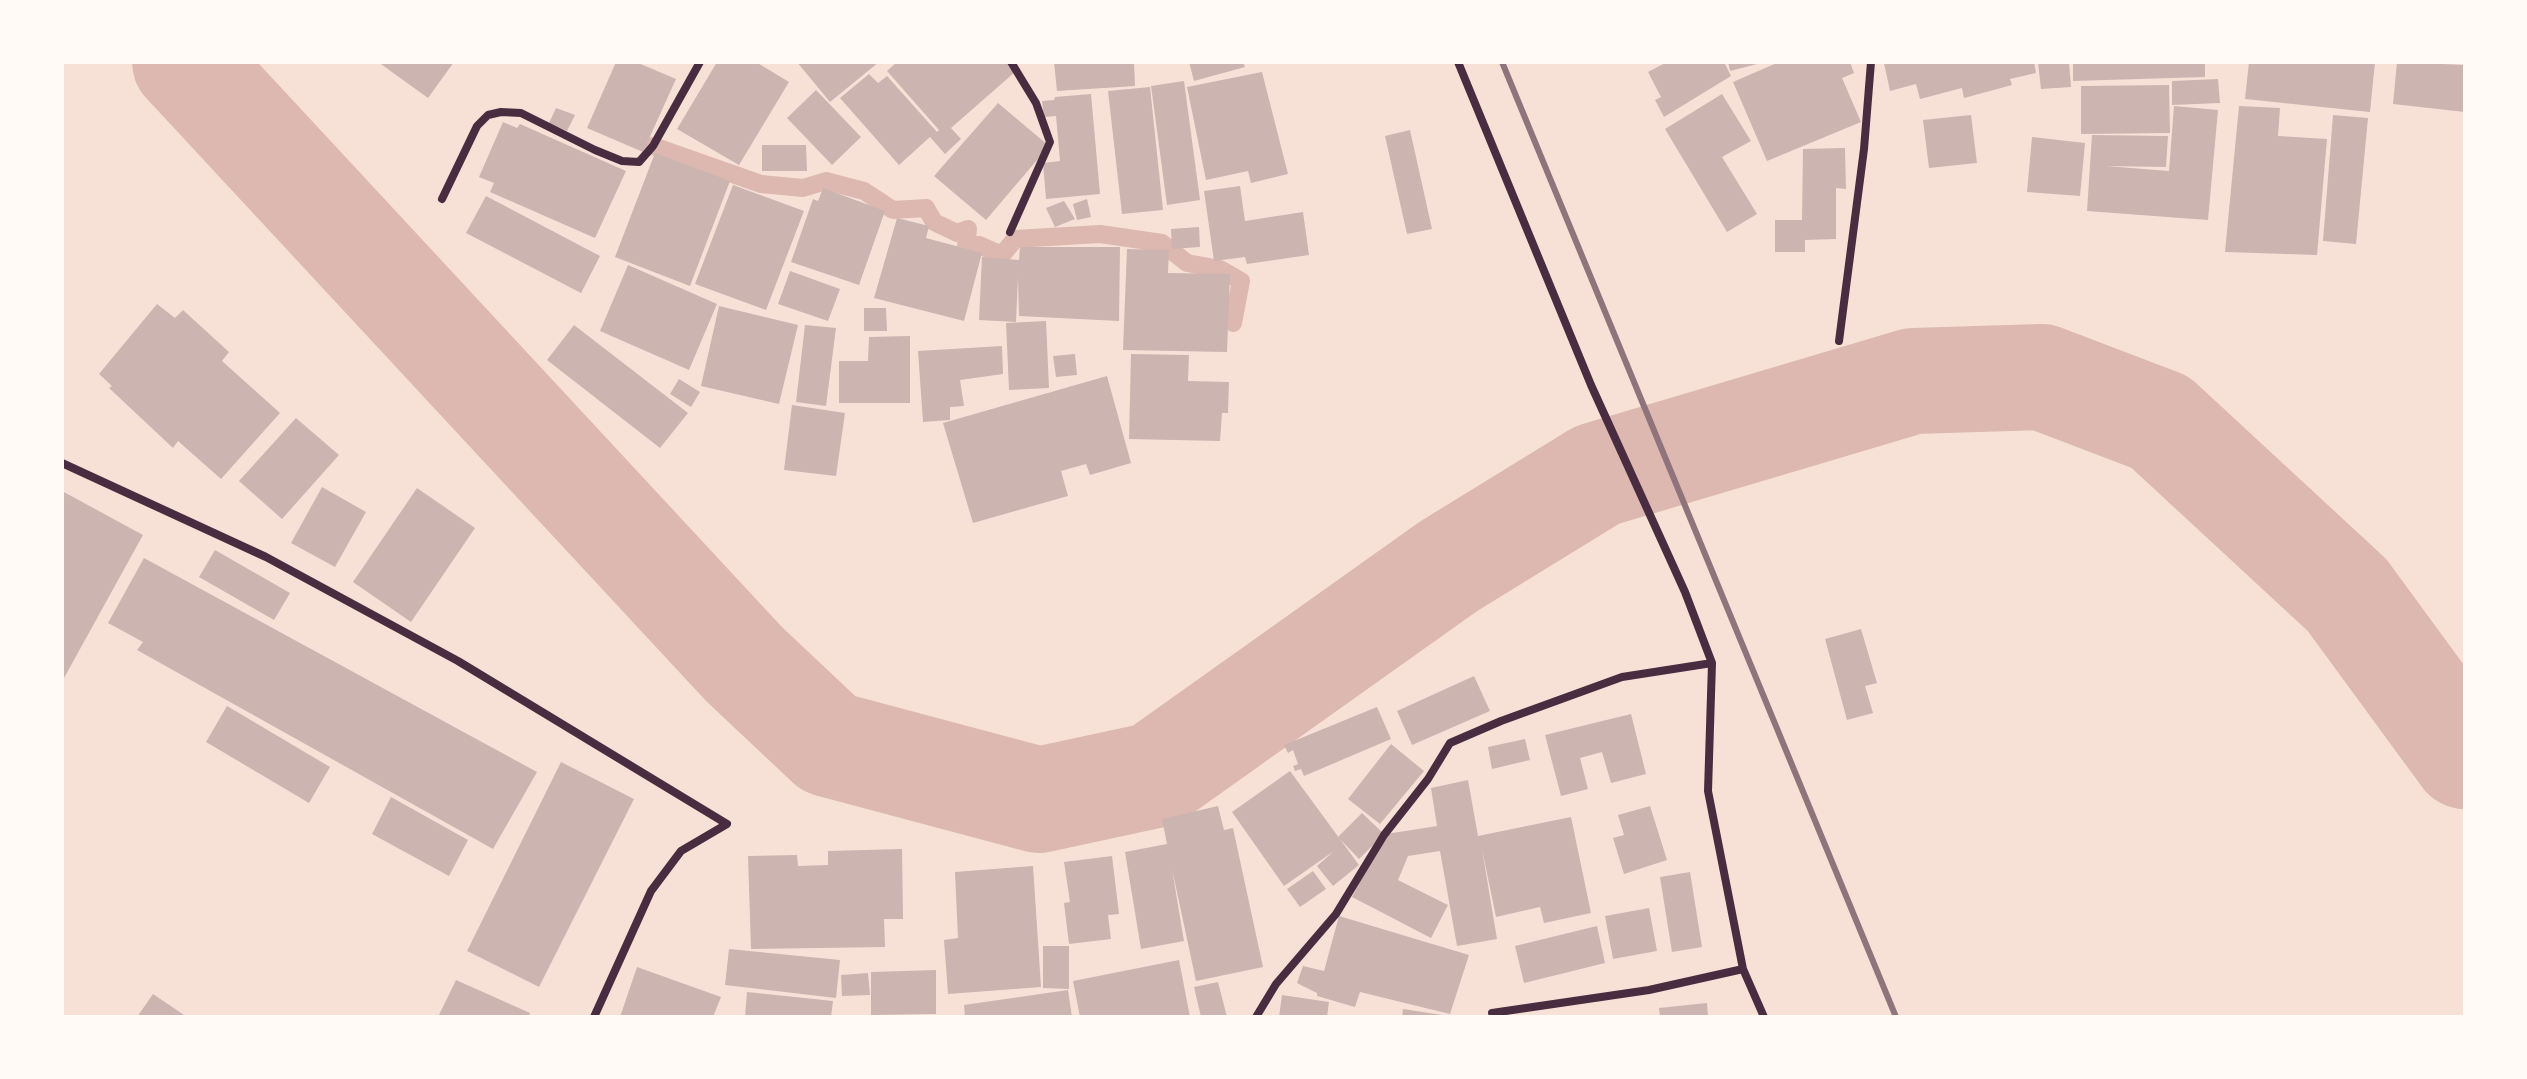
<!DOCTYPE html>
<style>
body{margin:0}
#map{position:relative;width:2527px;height:1079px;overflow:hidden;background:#f7e1d7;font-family:"Nunito Sans",sans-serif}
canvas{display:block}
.frame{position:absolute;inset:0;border:64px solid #fffaf5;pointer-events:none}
</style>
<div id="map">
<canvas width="2527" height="1079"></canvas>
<div class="frame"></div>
</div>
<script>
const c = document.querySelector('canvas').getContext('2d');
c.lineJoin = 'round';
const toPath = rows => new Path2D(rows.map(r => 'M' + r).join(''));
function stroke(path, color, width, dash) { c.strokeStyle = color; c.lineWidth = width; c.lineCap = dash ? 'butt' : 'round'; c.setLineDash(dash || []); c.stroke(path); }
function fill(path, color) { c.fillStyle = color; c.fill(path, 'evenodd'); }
const stream = toPath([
 [653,146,761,184,803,188,826,181,864,191,893,210,926,208,934,222,957,233,968,229,966,247,979,245,1002,255,1015,239,1100,234,1162,243,1187,263,1220,269,1241,281,1233,323]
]);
const river = toPath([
 [185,62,744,664,829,744,1039,800,1155,775,1449,566,1597,475,1913,381,2042,377,2160,422,2347,595,2465,756]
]);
const building = toPath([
 [378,62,454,62,428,98],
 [616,62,636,62,676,79,643,152,587,128],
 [717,62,756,62,789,82,739,165,677,129],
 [797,62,879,62,830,102],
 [897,62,1007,62,1015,72,951,128,961,139,945,154,930,137,899,165,840,98,869,74,878,83,887,76,937,132,939,130,887,71],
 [1054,62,1134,62,1135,86,1057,91],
 [1189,62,1243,62,1245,67,1194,81],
 [1667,62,1724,62,1731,76,1664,117,1655,100,1661,97,1648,72],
 [1728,62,1761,62,1761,63,1730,71],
 [1779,62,1850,62,1854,73,1842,78,1861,122,1767,161,1733,82],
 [2034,62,2036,73,2010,79,2012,85,1964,98,1962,88,1920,99,1916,84,1890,91,1884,63],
 [2038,62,2069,62,2071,87,2041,89],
 [2073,62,2205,62,2205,77,2073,81],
 [2249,62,2375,62,2370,112,2245,99],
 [2397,62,2465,65,2465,112,2393,104],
 [1262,72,1288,174,1251,183,1248,171,1206,180,1187,87],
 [2218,79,2220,103,2172,105,2172,81],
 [1184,81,1200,200,1167,205,1151,86],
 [2169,85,2170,133,2081,134,2081,86],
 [1150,87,1163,210,1122,214,1108,91],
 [816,90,861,137,832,165,787,118],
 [1091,94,1100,194,1046,199,1043,163,1060,161,1056,116,1044,117,1042,101,1054,100,1055,97],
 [1722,94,1751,141,1722,157,1757,214,1727,232,1665,129],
 [998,103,1049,146,986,220,934,176],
 [2174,106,2218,110,2208,220,2087,211,2092,135,2168,136,2166,167,2106,166,2169,171],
 [2239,106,2280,108,2278,136,2327,139,2317,255,2225,252],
 [556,108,575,115,567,131,549,123],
 [1971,115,1977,163,1929,168,1923,120],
 [2333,115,2368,118,2356,244,2323,241],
 [503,122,517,128,520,124,626,171,595,238,490,192,494,183,479,177],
 [1410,130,1432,229,1407,234,1385,136],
 [2032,137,2085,143,2080,196,2027,192],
 [762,145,806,145,807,171,762,171],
 [1845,148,1846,189,1836,188,1836,239,1805,240,1805,252,1775,252,1775,220,1802,220,1803,149],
 [655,153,730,181,690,286,615,257],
 [733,185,804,211,766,310,695,284],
 [1240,186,1245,221,1303,212,1309,255,1247,264,1245,257,1214,261,1204,191],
 [823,188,885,211,859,285,791,262,813,199,818,201],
 [486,196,600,256,581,293,466,233],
 [1087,199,1091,217,1077,220,1073,204],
 [1064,201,1075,219,1055,227,1046,208],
 [897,218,929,226,926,238,982,253,964,321,874,298],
 [1199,227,1200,247,1172,249,1171,229],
 [1020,247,1120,247,1119,321,1019,316,1018,277,1016,322,979,320,982,257,1019,260],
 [1127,249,1169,250,1168,273,1230,274,1227,352,1123,350],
 [628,265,717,304,689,370,600,331],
 [790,271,840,289,828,321,778,304],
 [157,304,175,318,183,310,229,352,222,361,280,413,221,479,178,441,173,448,109,388,112,386,99,374],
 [719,306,798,325,779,404,701,386],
 [864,308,886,308,887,331,864,331],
 [1046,321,1049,388,1009,390,1006,323],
 [574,325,688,413,660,448,547,360],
 [805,325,836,328,826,406,796,402],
 [910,336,910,403,839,403,839,361,868,361,869,337],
 [1002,346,1003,374,960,380,964,406,950,407,950,420,923,422,918,351],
 [1075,354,1077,375,1056,377,1053,356],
 [1131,354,1189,355,1188,381,1229,382,1228,413,1222,413,1220,441,1129,439],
 [1107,376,1131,463,1090,475,1086,464,1061,471,1068,496,973,523,943,423],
 [679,379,700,392,691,407,670,394],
 [792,405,845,413,836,476,784,470],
 [296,418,339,455,282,519,239,481],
 [322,487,366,512,335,567,291,543],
 [417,488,475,528,411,622,353,582],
 [62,491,143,535,64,678,62,677],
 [215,550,290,593,274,620,199,577],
 [144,558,537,772,493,849,137,650,143,642,108,623],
 [1861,629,1877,683,1865,686,1873,713,1847,720,1825,639],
 [1474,676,1490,711,1412,745,1397,711],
 [227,706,330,767,309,803,206,742],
 [1377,707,1391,739,1304,776,1301,769,1295,771,1293,766,1298,764,1293,750,1288,753,1284,745],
 [1631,714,1646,774,1611,783,1602,752,1580,758,1588,789,1561,796,1545,735],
 [1525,739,1530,760,1492,769,1488,747],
 [1391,744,1424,771,1380,824,1348,799],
 [561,762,634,799,539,987,467,951],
 [1290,771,1359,865,1333,886,1317,866,1334,851,1284,886,1232,812],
 [1468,780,1478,836,1571,817,1591,913,1544,923,1540,907,1496,917,1482,849,1497,939,1457,946,1440,851,1408,856,1398,880,1448,905,1431,938,1352,897,1386,834,1437,826,1431,788],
 [391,797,468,840,449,876,372,834],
 [1218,806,1224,830,1233,828,1263,967,1196,981,1172,869,1184,941,1141,949,1125,852,1167,844,1162,819],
 [1650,806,1667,860,1624,874,1613,838,1624,835,1618,815],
 [1362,813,1384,834,1359,859,1338,837],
 [902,849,903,919,884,919,885,947,751,949,748,856,797,855,798,866,828,865,828,851],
 [1112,856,1119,914,1108,915,1111,939,1069,944,1064,903,1070,902,1064,862],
 [1033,866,1041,987,948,994,944,940,958,938,955,872],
 [1313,871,1326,889,1300,907,1287,889],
 [1690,872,1702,947,1672,952,1660,877],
 [1649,908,1657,951,1613,959,1605,916],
 [1339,916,1469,955,1450,1014,1360,992,1355,1007,1317,996,1317,993,1297,983,1303,966,1324,971],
 [1597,926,1605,963,1524,983,1515,946],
 [1043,946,1069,946,1069,989,1043,988],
 [729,949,840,960,836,998,725,985],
 [1179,960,1190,1017,1080,1017,1073,981],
 [637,967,721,997,713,1017,620,1017],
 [936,970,936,1014,871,1015,871,972],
 [868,973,870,995,842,996,841,975],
 [456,980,530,1013,529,1017,438,1017],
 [1218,982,1227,1017,1201,1017,1194,987],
 [1068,990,1072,1017,965,1017,964,1005],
 [747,992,833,1001,831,1017,745,1017],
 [153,994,187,1017,137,1017],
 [1282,995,1329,1002,1327,1017,1279,1017],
 [1707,1003,1708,1017,1660,1017,1659,1008],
 [1403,1009,1442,1015,1442,1017,1402,1017]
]);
const minor = toPath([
 [1458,62,1591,385,1685,592,1712,663,1708,791,1743,969,1764,1017],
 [442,199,477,126,488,115,501,112,521,113,595,150,622,161,639,162,653,146,700,62],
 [1010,232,1050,142,1036,103,1011,62],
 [1839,341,1864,149,1871,62],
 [62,463,266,557,458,661,727,824,681,851,651,891,594,1017],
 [1492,1013,1649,990,1743,969],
 [1256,1017,1276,984,1336,914,1384,835,1428,779,1450,743,1501,721,1622,677,1712,663]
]);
const rail = toPath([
 [1502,62,1896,1017]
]);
stroke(stream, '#dcb8b0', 18);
stroke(river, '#dcb8b0', 106);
fill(building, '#ccb4b1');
stroke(minor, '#4a2c40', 8);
stroke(rail, '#8f747c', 6);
</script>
